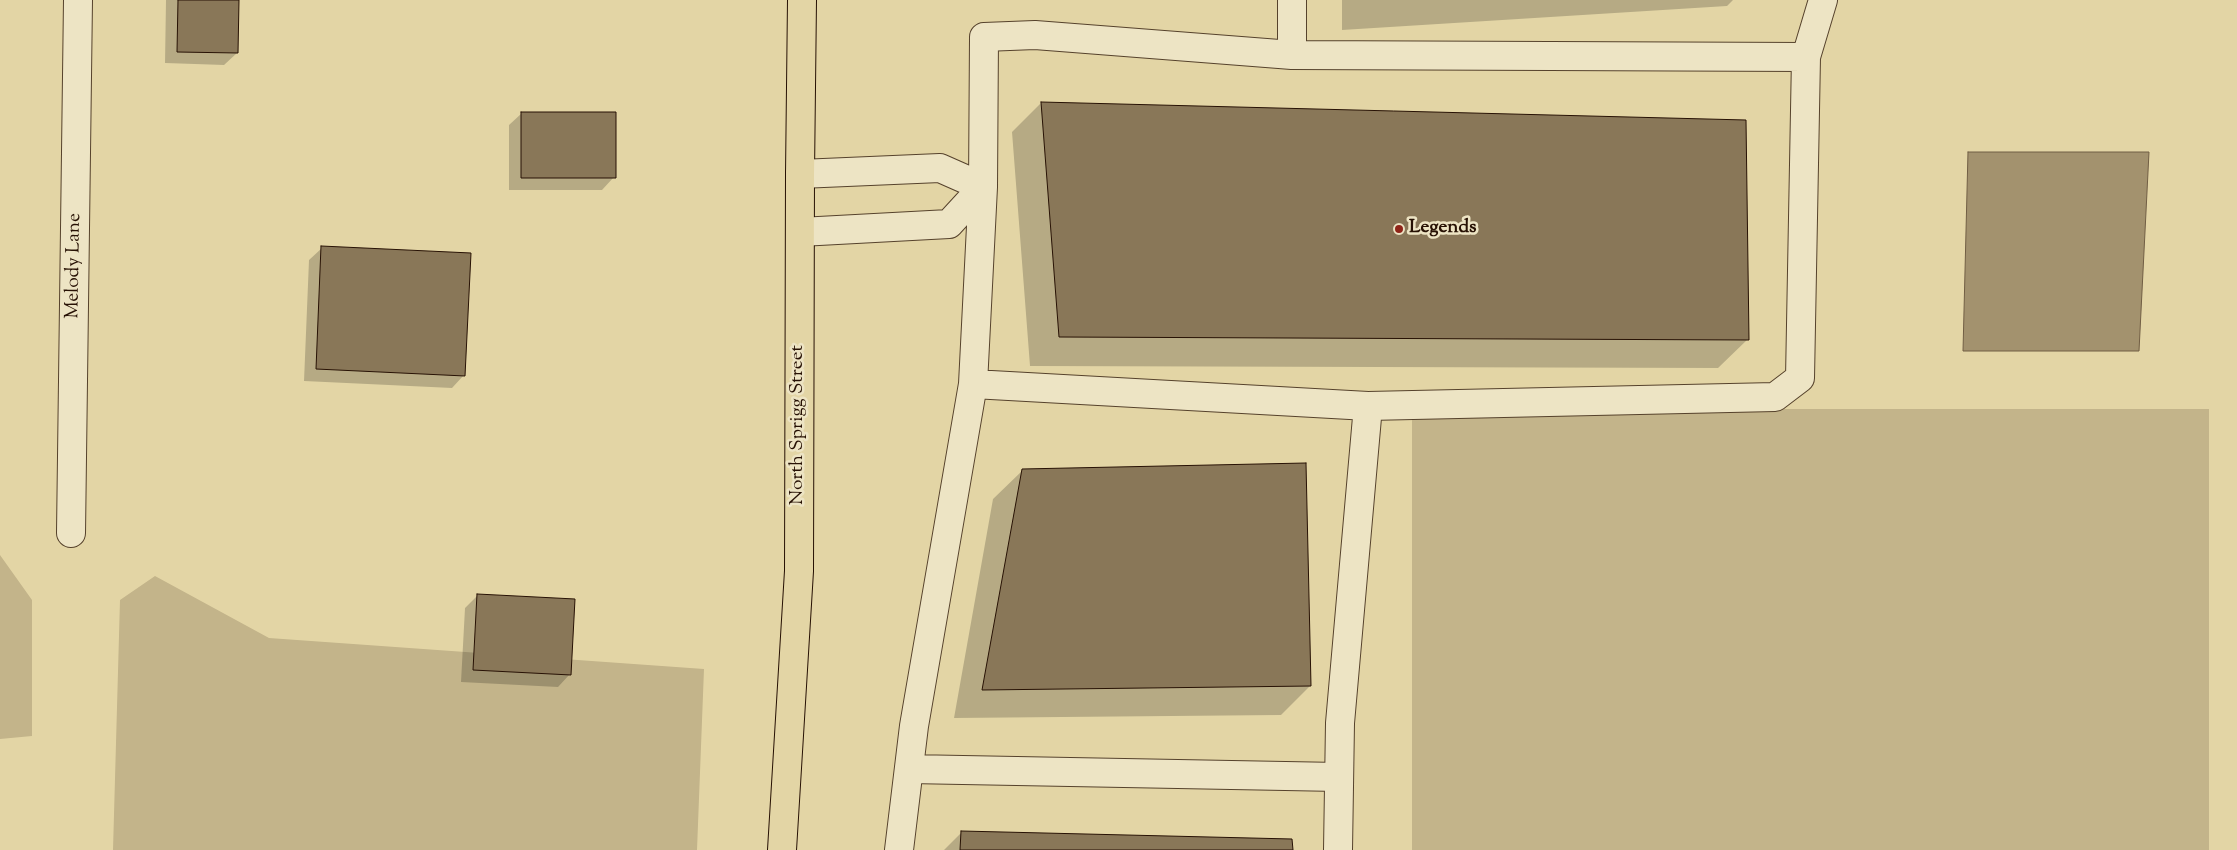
<!DOCTYPE html>
<style>
body{margin:0}
canvas{display:block;background:#e3d5a5}
</style>
<canvas width="2237" height="850"></canvas>
<script>
const c = document.querySelector('canvas').getContext('2d');
c.lineJoin = 'round';
function fill(path, color) { c.fillStyle = color; c.fill(path, 'evenodd'); }
const toPath = rows => new Path2D(rows.map(r => 'M' + r).join(''));
function stroke(path, color, width, dash) { c.strokeStyle = color; c.lineWidth = width; c.lineCap = dash ? 'butt' : 'round'; c.setLineDash(dash || []); c.stroke(path); }
function label(font, color, halo, rows, align = 'center') {
  c.font = font + ' "Sorts Mill Goudy",serif'; c.lineWidth = 5; c.setLineDash([]); c.textBaseline = 'middle'; c.strokeStyle = halo; c.fillStyle = color; for (const [text, x, y, turn = 0] of rows) {
    c.save(); c.translate(x, y); c.rotate((+turn || 0) * Math.PI / 180); c.textAlign = isNaN(turn) ? turn : align; if (halo) c.strokeText(text, 0, 0); c.fillText(text, 0, 0); c.restore();
  }
}
const green = toPath([
 [1412,409,2209,409,2209,850,1412,850],
 [0,555,32,600,32,736,0,739],
 [155,576,269,638,704,669,697,850,113,850,120,600]
]);
const water = toPath([
 [1968,152,2149,152,2139,351,1963,351,1968,152]
]);
const shadow = toPath([
 [166,0,238,0,237,53,224,65,165,63],
 [1342,0,1733,0,1727,6,1342,30],
 [1041,103,1745,122,1747,340,1718,368,1030,366,1012,132],
 [522,113,614,177,602,190,509,190,509,125],
 [322,248,464,375,452,388,304,381,309,260],
 [1023,470,1310,686,1281,715,954,718,993,499],
 [477,596,570,674,558,687,461,682,465,608],
 [962,832,1292,850,944,850]
]);
const building = toPath([
 [178,0,239,0,238,53,177,52,178,0],
 [1041,102,1746,120,1749,340,1059,337,1041,102],
 [521,112,616,112,616,178,521,178,521,112],
 [321,246,471,253,465,376,316,369,321,246],
 [1306,463,1311,686,982,690,1022,469,1306,463],
 [477,594,575,599,571,675,473,670,477,594],
 [961,831,1292,839,1293,850,960,850,961,831]
]);
const minor = toPath([
 [1292,55,1292,0],
 [800,174,940,168,983,187],
 [800,232,949,224,983,187],
 [973,384,1368,406,1775,397,1800,378,1806,57,1823,0],
 [71,533,78,0],
 [909,769,1339,777],
 [899,850,914,726,973,384,983,187,984,37,1035,35,1292,55,1806,57],
 [1338,850,1340,723,1368,406]
]);
const major = toPath([
 [782,850,799,571,800,174,802,0]
]);
const markers = [
 [1399,229,5,"#8f2418"]
];
const poiNames = [
 ["Legends",1409,229]
];
const streetNames = [
 ["Melody Lane",75,266,-89],
 ["North Sprigg Street",799,425,-90]
];
fill(green, '#c3b48a');
fill(water, '#a3926e');
stroke(water, '#715e44', 1);
fill(shadow, '#0003');
fill(building, '#897758');
stroke(building, '#271104', 1);
stroke(minor, '#56422c', 30);
stroke(major, '#271104', 30);
stroke(minor, '#ede4c4', 28);
stroke(major, '#e3d5a5', 28);
for (const [x, y, r, color] of markers) { const dot = new Path2D(); dot.arc(x, y, r, 0, 2 * Math.PI); c.fillStyle = color; c.fill(dot); stroke(dot, '#ede4c4', 2); }
label('bold 19px', '#271104', '#ede4c4', poiNames, 'left');
label('19px', '#271104', '#ede4c4', streetNames);
</script>
